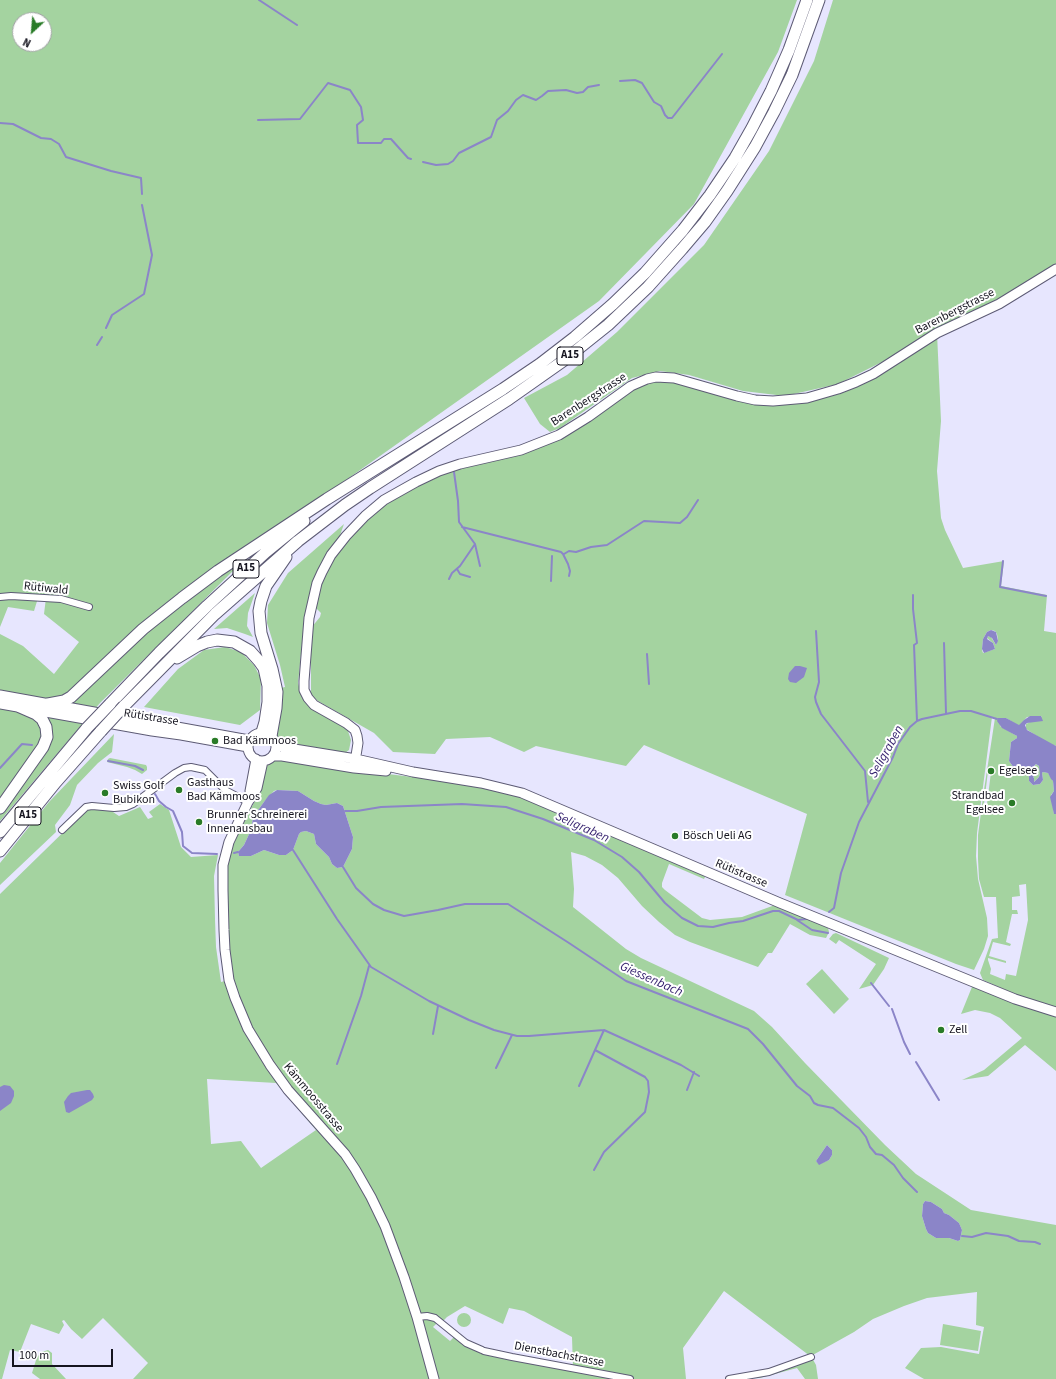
<!DOCTYPE html>
<meta charset="utf-8">
<style>
body{margin:0}
#map{position:relative;width:1056px;height:1379px;overflow:hidden;background:#e7e6fe;font-family:"Source Sans 3",sans-serif}
canvas{display:block}
.north{position:absolute;left:12px;top:12px;width:40px;height:40px;box-sizing:border-box;background:#fff;border:1px solid #a1a1a5;border-radius:50%;rotate:206deg;font-size:11px;font-weight:700;line-height:16px;text-align:center;color:#15141f}
.north::after{content:'';display:block;margin:auto;width:14px;height:18px;background:#297b27;clip-path:polygon(50% 0,100% 100%,50% 72%,0 100%)}
.scale{position:absolute;left:12px;top:1349px;width:101px;height:18px;box-sizing:border-box;border:2px solid #15141f;border-top:0;padding-left:5px;font-size:12px;line-height:14px;white-space:nowrap;color:#15141f;-webkit-text-stroke:3px #fff;paint-order:stroke}
</style>
<div id="map">
<canvas width="1056" height="1379"></canvas>
<div class="north">N</div>
<div class="scale">100 m</div>
</div>
<script>
const c = document.querySelector('canvas').getContext('2d');
c.lineJoin = 'round';
function fill(path, color) { c.fillStyle = color; c.fill(path, 'evenodd'); }
const toPath = rows => new Path2D(rows.map(r => 'M' + r).join(''));
function stroke(path, color, width, dash) { c.strokeStyle = color; c.lineWidth = width; c.lineCap = dash ? 'butt' : 'round'; c.setLineDash(dash || []); c.stroke(path); }
function label(font, color, halo, rows, align = 'center') {
  c.font = font + ' "Source Sans 3",sans-serif'; c.lineWidth = 4; c.setLineDash([]); c.textBaseline = 'middle'; c.strokeStyle = halo; c.fillStyle = color; for (const [text, x, y, turn = 0] of rows) {
    c.save(); c.translate(x, y); c.rotate((+turn || 0) * Math.PI / 180); c.textAlign = isNaN(turn) ? turn : align; if (halo) c.strokeText(text, 0, 0); c.fillText(text, 0, 0); c.restore();
  }
}
const green = toPath([
 [0,0,797,0,778,52,694,204,599,301,339,485,246,545,239,565,100,703,0,821,0,634,23,646,54,674,79,642,44,614,46,598,38,598,34,611,8,607,0,627],
 [20,20,44,20,44,44,20,44],
 [833,0,1056,0,1056,266,1013,292,933,330,886,360,838,384,785,396,743,391,689,375,660,371,632,378,560,428,550,432,540,424,524,398,567,375,617,332,704,245,769,151,814,61],
 [937,333,941,421,937,471,941,518,945,530,963,568,1004,561,1001,586,1047,595,1044,631,1056,633,1056,746,1048,743,1026,729,1026,724,1042,716,1041,716,1027,717,1019,726,1006,718,1000,726,1017,736,1017,738,1011,742,1009,761,1014,768,1023,766,1025,767,1029,777,1029,781,1033,785,1040,784,1043,780,1042,773,1043,772,1048,773,1053,781,1054,791,1051,795,1054,814,1056,814,1056,1008,1017,995,983,980,980,973,992,939,998,938,996,897,984,897,979,879,978,859,978,835,984,790,995,718,992,717,977,833,976,856,978,879,987,918,988,936,984,949,974,970,956,964,785,895,807,814,644,745,626,766,536,746,524,752,490,737,446,739,435,754,393,752,374,733,318,701,311,695,311,628,320,617,321,613,314,606,326,570,356,525,416,482,538,444,624,391,656,377,764,401,838,389],
 [991,630,995,631,997,634,998,640,996,645,991,637,988,636,987,638,993,643,995,649,983,653,982,650,983,639,987,632],
 [988,771,991,772,987,804,984,804],
 [1026,884,1028,920,1016,976,1006,974,1005,980,990,974,991,969,988,960,988,958,1006,963,1006,961,989,956,993,942,1010,946,1011,944,1006,942,1012,914,1018,914,1017,910,1012,910,1012,897,1020,896,1019,885],
 [344,524,339,538,322,562,309,597,304,624,298,683,302,698,309,707,343,726,348,731,351,740,349,750,345,753,281,743,279,741,275,733,281,688,285,687,280,665,267,623,268,605,288,573],
 [255,593,248,613,247,626,253,637,245,634,227,628,214,629],
 [225,647,241,652,254,665,261,679,260,710,240,725,144,707,178,669,204,650],
 [114,734,112,752,98,763,77,785,70,805,55,825,56,832,0,885,0,863,49,802],
 [110,758,146,765,147,767,147,770,142,774,135,770,127,767,107,762,108,759],
 [273,759,287,759,355,770,437,780,493,789,520,796,703,874,705,877,704,879,669,864,662,883,662,887,665,890,702,918,710,920,742,917,775,905,828,928,829,932,826,938,810,935,790,924,772,953,768,953,758,967,690,942,675,935,659,922,642,906,618,878,602,865,585,856,571,852,574,889,573,907,626,949,641,958,754,1011,772,1027,805,1063,885,1145,916,1174,971,1210,1056,1225,1056,1379,924,1379,905,1368,921,1348,941,1347,979,1354,984,1327,976,1325,977,1292,927,1298,904,1306,873,1319,854,1332,811,1356,816,1365,818,1379,805,1379,797,1368,760,1378,729,1379,769,1372,810,1356,724,1291,683,1348,686,1379,133,1379,148,1363,103,1318,82,1339,71,1329,64,1320,62,1321,64,1325,59,1334,31,1324,20,1352,10,1350,2,1379,0,1379,0,894,85,811,90,808,110,810,119,816,140,807,148,819,153,817,149,812,160,804,169,810,181,847,191,857,218,855,214,876,215,919,216,947,221,982,229,980,235,998,248,1029,279,1079,345,1154,364,1182,385,1226,410,1294,413,1292,389,1228,375,1197,360,1171,346,1150,283,1079,266,1053,250,1026,241,1006,235,986,228,953,226,917,226,883,229,857,236,837,257,797,265,768,268,763],
 [277,790,298,791,314,801,321,804,326,805,337,803,343,806,353,837,352,849,343,867,337,868,332,864,329,857,316,844,314,834,306,831,301,832,299,834,293,850,286,855,279,855,264,850,251,856,239,856,238,852,244,845,251,830,253,818,256,813,264,802,274,791],
 [207,1079,276,1083,316,1130,261,1168,241,1141,211,1144],
 [827,1145,832,1150,832,1155,829,1160,819,1164,816,1161],
 [925,1201,931,1202,942,1209,944,1213,949,1215,959,1223,962,1230,960,1240,958,1241,949,1238,936,1238,928,1233,926,1229,922,1216,923,1204],
 [465,1306,503,1324,509,1308,524,1311,572,1337,573,1369,512,1357,484,1351,471,1346,456,1335,450,1341,433,1327,439,1321,441,1323,447,1317],
 [1036,764,1040,767,1040,774,1039,777,1034,782,1034,778,1033,777,1036,772,1034,767],
 [836,933,889,958,884,969,873,985,859,989,876,964,839,940,836,944,829,939,833,934],
 [822,969,849,999,834,1014,806,984],
 [974,982,1056,1012,1056,1071,1025,1045,988,1076,962,1080,984,1070,1022,1038,1000,1018,990,1013,975,1010,961,1014],
 '457 1320a7 7 0 1 1 14 0a7 7 0 1 1-14 0Z',
 [943,1324,981,1331,978,1351,940,1345],
 [48,1350,52,1353,52,1364,66,1379,40,1379,32,1373,37,1357,42,1352]
]);
const water = toPath([
 [991,630,996,632,998,641,996,645,992,638,988,636,987,639,993,643,995,649,984,653,982,649,983,639,987,632],
 [795,666,800,666,807,668,804,677,796,683,790,682,788,679,789,673],
 [1030,716,1041,716,1043,721,1027,723,1025,725,1027,730,1056,746,1056,814,1054,814,1050,797,1054,791,1053,781,1051,779,1048,773,1043,772,1042,773,1043,780,1040,784,1033,785,1029,781,1029,777,1025,767,1023,766,1021,768,1014,768,1009,761,1011,742,1017,738,1017,736,1002,728,997,721,998,718,1006,718,1019,725,1024,720],
 [1036,764,1039,766,1040,774,1039,777,1034,782,1034,778,1033,777,1037,772,1034,766],
 [277,790,298,791,314,801,321,804,326,805,337,803,343,806,353,837,352,849,343,867,337,868,332,864,329,857,316,844,314,834,306,831,301,832,299,834,293,850,286,855,279,855,264,850,251,856,239,856,238,852,244,845,251,830,253,818,256,813,269,795],
 [4,1085,10,1086,14,1091,14,1096,11,1103,0,1111,0,1087],
 [87,1090,90,1090,93,1094,94,1097,92,1100,69,1113,66,1112,64,1102,68,1096,71,1093],
 [827,1145,832,1150,832,1155,829,1160,819,1165,816,1161],
 [925,1201,931,1202,942,1209,944,1213,949,1215,959,1223,962,1230,960,1240,958,1241,949,1238,936,1238,928,1233,926,1229,922,1216,923,1204]
]);
const stream = toPath([
 [259,0,297,25],
 [620,81,635,80,642,83,654,102,661,106,665,115,668,118,672,118,722,54],
 [258,120,300,119,328,83,350,90,361,107,363,120,357,125,358,143,381,143,384,139,391,139,408,158,411,159],
 [0,123,13,124,41,138,51,139,59,144,66,157,111,171,141,178,142,194],
 [423,162,436,165,448,164,453,161,459,153,491,137,497,120,508,111,516,100,523,95,536,100,542,96,548,91,566,90,577,93,583,92,588,87,599,85],
 [106,328,112,315,144,294,152,255,142,205],
 [97,345,102,337],
 [454,472,458,501,459,522,475,544,480,566],
 [462,527,561,552,563,554,568,564,570,571,569,576],
 [564,554,569,551,576,552,591,547,607,545,644,521,680,523,687,517,698,500],
 [1003,561,1000,587,1046,596],
 [457,569,460,574,470,577],
 [449,579,452,573,460,566,475,544],
 [551,581,552,556],
 [913,595,913,609,917,643,914,645,917,721],
 [816,631,819,682,815,697,816,702,821,714,865,771,868,802],
 [944,643,946,713],
 [647,654,649,684],
 [108,761,135,766,143,770],
 [0,768,22,744,32,745],
 [155,794,159,801,166,807,173,811,182,832,183,846,192,853,217,854],
 [345,811,357,811,381,807,462,804,506,807,543,819,594,840,622,857,639,872,665,903,682,918,698,926,713,927,729,923,743,921,773,911,779,911,798,920,806,919],
 [293,850,337,919,371,967,429,1001,469,1020,494,1030,517,1036,529,1036,604,1030,681,1065,699,1076],
 [234,853,238,852],
 [343,867,356,888,373,904,384,910,404,916,438,910,465,904,508,904,569,943,626,981,748,1029,763,1044,797,1086,810,1096,814,1103,818,1105,833,1108,859,1128,866,1137,870,1147,876,1154,882,1155,894,1165,903,1178,917,1192],
 [829,912,834,908,841,873,859,822,893,757,898,744,910,727,917,721,922,719,960,711,971,711,997,719],
 [797,920,812,930,828,933],
 [871,983,889,1006],
 [892,1009,904,1042,910,1054],
 [433,1034,438,1006],
 [916,1062,939,1100],
 [337,1064,361,996,369,966],
 [496,1068,512,1035],
 [579,1086,595,1050],
 [687,1090,694,1072],
 [594,1170,604,1152,645,1112,649,1092,648,1081,645,1077,595,1050,604,1030],
 [962,1236,972,1237,986,1233,1008,1236,1019,1241,1035,1242,1040,1244]
]);
const street = toPath([
 [0,597,11,596,61,599,89,607],
 [62,830,86,807,92,806,114,808,126,807,133,804,175,773,184,768,191,767,205,770,225,790,248,802],
 [417,1317,427,1316,435,1318,466,1343,482,1350],
 [484,1351,512,1357,630,1379],
 [729,1379,769,1372,811,1357]
]);
const secondary = toPath([
 [0,695,249,740],
 [0,704,152,731,181,735,248,747],
 '248 747a14 14 0 1 1 28 0a14 14 0 1 1-28 0Z',
 [276,745,282,747,356,759,413,772,481,783,522,793,780,903,1015,999,1056,1012],
 [273,756,282,756,354,768,386,771],
 [263,761,257,788,248,802,229,842,223,865,223,890,224,930,225,950,229,980,235,998,248,1029,270,1065,288,1090,345,1154,355,1169,371,1197,385,1226,404,1277,417,1317,434,1379],
 [354,768,358,743,357,736,355,730,346,723,314,705,308,698,304,690,304,681,309,618,317,583,322,572,331,555,346,536,365,516,384,500,416,482,439,471,460,464,521,450,559,435,588,417,631,386,647,379,656,377,674,378,737,396,755,400,773,401,807,398,838,389,856,382,873,374,937,333,999,304,1056,269],
 [250,791,256,759]
]);
const highway = toPath([
 [177,658,197,646,207,642,217,640,234,642,250,651,259,661,264,668,268,686,268,702,265,722,262,732],
 [48,704,64,701,71,697,143,629,182,598,218,571,327,499,503,389,540,364,575,337,613,304,645,273,683,230,710,195,735,158,752,128,771,91,789,50,807,0],
 [110,704,159,653,207,606,266,552,304,521],
 [124,706,215,614,298,541,345,505,370,488,509,399,563,361,608,325,648,287,682,249,705,222,727,191,755,147,774,112,792,75,819,0],
 [271,736,276,708,277,692,272,669,261,633,259,611,261,601,266,586,286,557],
 [0,808,43,747,47,737,46,727,42,719,36,714,20,707],
 [0,832,87,728],
 [0,851,56,782,101,731]
]);
const highwayBridge = toPath([
 [87,728,110,704],
 [101,731,124,706]
]);
const markers = [
 [215,741,4,"#297b27"],
 [991,771,4,"#297b27"],
 [179,790,4,"#297b27"],
 [105,793,4,"#297b27"],
 [1012,803,4,"#297b27"],
 [199,822,4,"#297b27"],
 [675,836,4,"#297b27"],
 [941,1030,4,"#297b27"]
];
const shields = [
 [570,356,26],
 [246,569,26],
 [28,816,26]
];
const shieldNames = [
 ["A15",570,356],
 ["A15",246,569],
 ["A15",28,816]
];
const streetNames = [
 ["Barenbergstrasse",955,312,-27],
 ["Barenbergstrasse",589,400,-33],
 ["Rütiwald",46,589,6],
 ["Rütistrasse",151,718,9],
 ["Rütistrasse",741,874,23],
 ["Kämmoosstrasse",313,1098,50],
 ["Dienstbachstrasse",559,1355,11]
];
const poiNames = [
 ["Bad Kämmoos",223,741],
 ["Egelsee",999,771],
 ["Gasthaus",187,783],
 ["Bad Kämmoos",187,797],
 ["Swiss Golf",113,786],
 ["Bubikon",113,800],
 ["Strandbad",1004,796,"right"],
 ["Egelsee",1004,810,"right"],
 ["Brunner Schreinerei",207,815],
 ["Innenausbau",207,829],
 ["Bösch Ueli AG",683,836],
 ["Zell",949,1030]
];
const waterNames = [
 ["Seligraben",887,752,-61],
 ["Seligraben",582,828,24],
 ["Giessenbach",651,980,24]
];
fill(green, '#a4d3a0');
fill(water, '#8b85c8');
stroke(stream, '#8b85c8', 2);
stroke(street, '#5d5b75', 8);
stroke(secondary, '#5d5b75', 11);
stroke(highway, '#5d5b75', 13);
stroke(street, '#fff', 6);
stroke(secondary, '#fff', 9);
stroke(highway, '#fff', 11);
stroke(highwayBridge, '#5d5b75', 13, []);
stroke(highwayBridge, '#fff', 11);
for (const [x, y, r, color] of markers) { const dot = new Path2D(); dot.arc(x, y, r, 0, 2 * Math.PI); c.fillStyle = color; c.fill(dot); stroke(dot, '#fff', 1.5); }
for (const [x, y, w] of shields) { const box = new Path2D(); box.roundRect(x - w / 2, y - 9, w, 18, 3); c.fillStyle = '#fff'; c.fill(box); stroke(box, '#15141f', 1); }
label('bold 11px', '#15141f', null, shieldNames);
label('12px', '#15141f', '#fff', streetNames);
label('12px', '#15141f', '#fff', poiNames, 'left');
label('italic 13px', '#2f1b6a', '#fff', waterNames);
</script>
